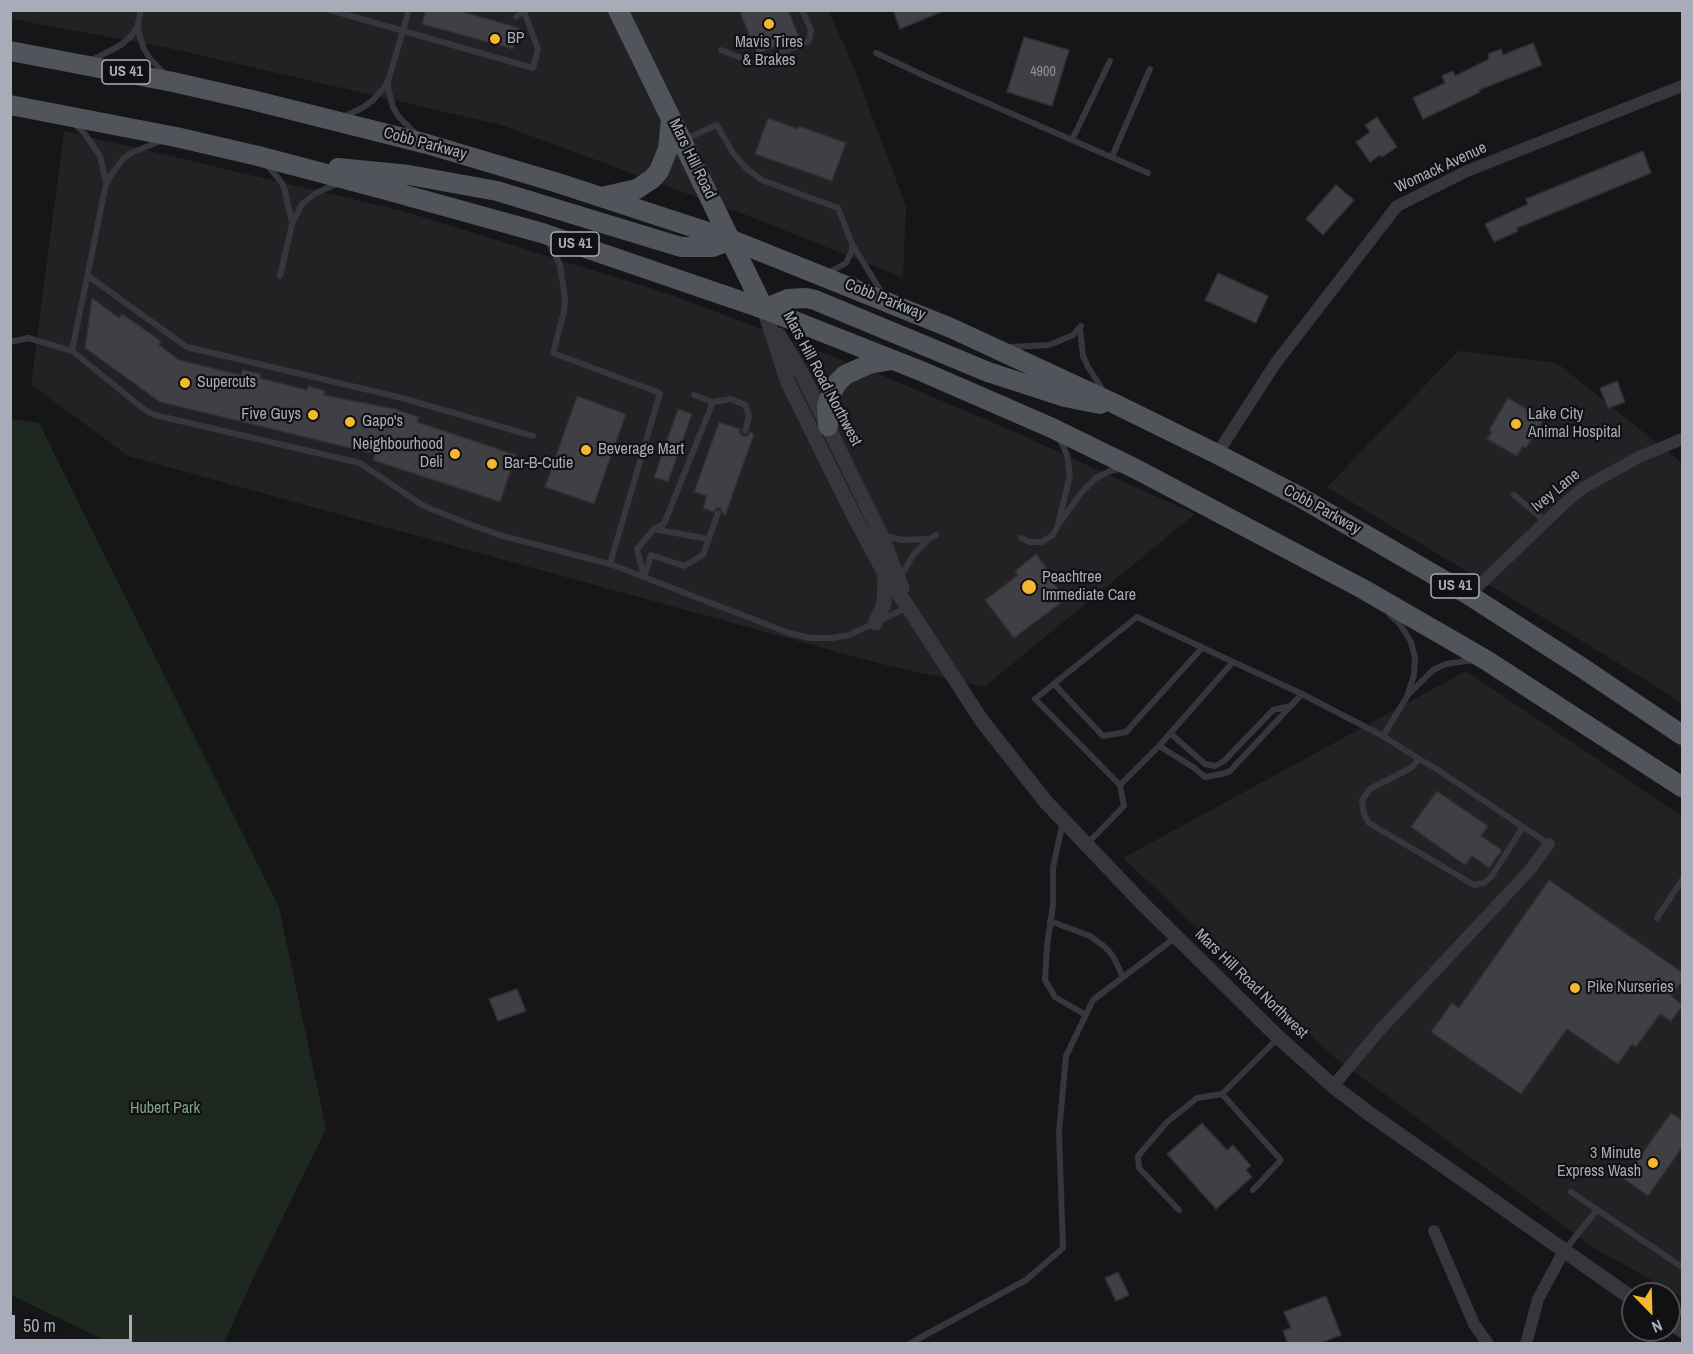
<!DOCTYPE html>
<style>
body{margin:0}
#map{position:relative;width:1693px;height:1354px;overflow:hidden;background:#161517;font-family:"Archivo Narrow",sans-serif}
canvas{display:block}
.frame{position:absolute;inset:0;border:12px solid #a7acb8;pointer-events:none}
.north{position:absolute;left:1621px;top:1282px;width:60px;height:60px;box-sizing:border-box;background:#111012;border:2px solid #4d4e54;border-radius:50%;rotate:157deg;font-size:16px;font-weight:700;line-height:24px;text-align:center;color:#a7acb8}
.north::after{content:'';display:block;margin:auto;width:21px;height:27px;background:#f5b730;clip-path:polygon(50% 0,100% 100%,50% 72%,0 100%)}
.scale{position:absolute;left:12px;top:1315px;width:120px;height:27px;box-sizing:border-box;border:3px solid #a7acb8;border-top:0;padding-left:8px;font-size:18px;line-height:21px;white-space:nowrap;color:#a7acb8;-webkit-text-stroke:4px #111012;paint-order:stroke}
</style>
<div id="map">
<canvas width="1693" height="1354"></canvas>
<div class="frame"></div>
<div class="north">N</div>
<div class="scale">50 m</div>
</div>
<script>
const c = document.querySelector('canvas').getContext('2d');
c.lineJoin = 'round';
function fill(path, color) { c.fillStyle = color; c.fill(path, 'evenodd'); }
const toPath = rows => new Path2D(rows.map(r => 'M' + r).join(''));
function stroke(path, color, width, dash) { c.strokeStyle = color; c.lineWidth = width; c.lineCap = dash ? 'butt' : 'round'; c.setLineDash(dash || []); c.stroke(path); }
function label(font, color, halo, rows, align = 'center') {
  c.font = font + ' "Archivo Narrow",sans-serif'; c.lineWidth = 4.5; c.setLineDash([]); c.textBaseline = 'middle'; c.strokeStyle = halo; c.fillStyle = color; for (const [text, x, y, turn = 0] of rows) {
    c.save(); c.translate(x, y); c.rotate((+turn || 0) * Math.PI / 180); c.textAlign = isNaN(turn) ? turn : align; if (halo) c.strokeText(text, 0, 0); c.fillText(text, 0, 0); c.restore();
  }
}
const built = toPath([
 [10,11,828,11,848,53,906,206,903,278,751,217,501,125,169,48,11,19],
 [64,131,403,211,672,295,881,375,1015,432,1195,514,984,687,881,664,128,456,31,384],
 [1458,351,1557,363,1682,463,1682,704,1651,683,1327,487],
 [1466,671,1682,816,1682,1297,1594,1248,1334,1057,1123,858]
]);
const green = toPath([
 [10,419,39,423,279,907,326,1129,258,1268,224,1343,110,1343,11,1295]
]);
const building = toPath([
 [426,10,457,10,519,28,513,49,422,24,426,10],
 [739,10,788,10,799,37,757,54,739,10],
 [893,10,943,10,943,11,900,29,893,10],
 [1024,37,1069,50,1052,106,1007,92,1024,37],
 [1533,43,1542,65,1479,90,1480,92,1423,119,1413,98,1445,83,1442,76,1453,71,1455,76,1489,59,1488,54,1501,49,1503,55,1533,43],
 [1377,117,1397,147,1382,157,1380,155,1370,162,1356,142,1370,132,1365,125,1377,117],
 [768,118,798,129,799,126,846,143,832,181,755,154,768,118],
 [1643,151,1651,173,1517,228,1518,231,1494,242,1485,224,1528,204,1526,199,1643,151],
 [1336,185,1354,200,1323,235,1306,219,1336,185],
 [1218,273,1268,296,1256,323,1205,300,1218,273],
 [92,298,119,318,122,314,161,341,159,345,179,360,241,375,243,370,261,374,260,378,307,390,308,386,325,391,324,395,395,409,419,417,417,422,516,455,500,502,373,460,375,454,160,402,85,348,92,298],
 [1617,381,1625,402,1608,408,1600,388,1617,381],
 [577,396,626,414,594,504,545,487,577,396],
 [1508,398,1544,419,1526,448,1523,446,1517,456,1487,439,1492,432,1489,430,1508,398],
 [678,409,692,414,668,482,654,477,678,409],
 [719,422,740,429,740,433,743,436,747,436,750,432,754,434,725,516,720,508,717,508,713,512,703,508,707,496,694,492,719,422],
 [1036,554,1048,570,1045,572,1066,599,1014,638,985,600,1018,575,1015,571,1036,554],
 [1437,791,1488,826,1481,836,1502,850,1489,868,1472,856,1465,865,1411,827,1437,791],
 [1549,880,1683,973,1683,980,1671,996,1683,1005,1671,1021,1660,1014,1636,1047,1632,1044,1618,1064,1567,1029,1521,1094,1431,1032,1452,1003,1459,1008,1549,880],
 [517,989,526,1011,498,1021,489,999,517,989],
 [1671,1113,1683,1121,1683,1146,1648,1196,1624,1179,1671,1113],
 [1202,1123,1227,1150,1233,1145,1251,1166,1246,1170,1252,1177,1216,1209,1167,1154,1202,1123],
 [1118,1272,1129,1295,1116,1301,1105,1278,1118,1272],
 [1326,1296,1341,1335,1318,1344,1288,1344,1283,1331,1291,1328,1284,1312,1326,1296]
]);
const service = toPath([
 [141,10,138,24,139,34,144,49,151,60,164,73],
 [330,10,533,68,538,49,524,11],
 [516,17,525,10],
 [721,50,756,64,809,41,811,30,802,10],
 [876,53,927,77,1148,173],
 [92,60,121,45,132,35,138,25],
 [388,81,388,88,393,107,398,116,418,136],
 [343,117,362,108,372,101,384,88,389,78,409,10],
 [74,123,85,134,100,156,106,181],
 [683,140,717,125,733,153,746,168,762,180,838,208,852,244,882,293],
 [1072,140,1110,61],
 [1112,157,1150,69],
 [267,165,282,183,285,191,292,223],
 [548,241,560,265,565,298,564,312,553,353,660,393,610,564],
 [828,273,846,263,852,250,852,245],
 [88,276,187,347,402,398,533,436],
 [280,276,292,224,302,204,316,193,339,183],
 [1080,327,1083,356,1088,367,1104,392],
 [10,342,28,338,72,351,145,410,155,415,360,463,422,505,456,519,499,535,610,564,789,633,810,638,832,638,849,635,908,607],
 [1009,347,1049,345,1073,335,1081,326],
 [72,351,106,184,111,175,123,159,133,152,161,141],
 [713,402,731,399,745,405,749,416,745,431],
 [1059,438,1067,455,1070,475,1058,525,1082,492,1096,478,1110,471,1121,469],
 [1514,495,1545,521],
 [654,529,708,539],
 [882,535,902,540,928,539],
 [1021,538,1030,542,1042,542,1053,535,1058,525],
 [644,577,637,549,654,529,664,524,713,402,694,395],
 [644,577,651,555,684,566,703,555,718,513],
 [900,578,913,555,929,539,936,535],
 [1390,615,1400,624,1411,642,1415,658,1414,675,1408,694],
 [1054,684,1103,736,1126,732,1202,648],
 [1170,733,1205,764,1215,766,1224,761,1273,710,1291,706],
 [1383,736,1419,759],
 [1159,746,1193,767,1205,777,1222,774,1230,771,1302,694],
 [1120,785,1035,699,1137,617,1302,694,1383,736,1408,695,1433,670,1446,664,1474,660],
 [1063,821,1053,868,1053,905,1047,946,1045,980,1055,997,1086,1015],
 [1523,827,1491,877,1484,883,1474,885,1369,823,1364,814,1362,800,1370,789,1411,768,1419,759,1438,770,1523,827,1549,844],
 [1086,845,1124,806,1120,785,1159,746,1232,663],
 [1657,918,1682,880],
 [1050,921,1090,936,1105,947,1113,956,1123,977],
 [1253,1190,1281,1160,1222,1094,1278,1038],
 [1571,1192,1682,1267],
 [1179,1210,1139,1168,1138,1156,1167,1122,1197,1098,1222,1094],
 [1564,1251,1597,1210],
 [909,1344,1026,1280,1063,1248,1059,1132,1066,1056,1093,1000,1176,937]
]);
const minor = toPath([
 [1217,454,1275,364,1397,206,1467,171,1682,86],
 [1469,595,1565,503,1583,488,1639,457,1682,439],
 [1333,1086,1380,1030,1529,871,1549,844],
 [1434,1231,1474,1324,1488,1344],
 [1526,1344,1538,1299,1564,1251]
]);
const tertiary = toPath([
 [764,309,788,383,855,518,885,574,908,607,982,721,1046,802,1143,904,1279,1038,1333,1086,1367,1112,1633,1299],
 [779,335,803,376,881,535,902,588],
 [875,623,884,604,885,574],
 [1669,1322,1682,1330]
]);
const primary = toPath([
 [618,10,764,309],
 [10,51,173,82,252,100,427,144,558,183,732,240,951,328,1111,402,1217,454,1300,497,1469,595,1581,667,1682,735],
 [10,105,176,137,258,156,383,189,542,233,764,309,921,371,1052,428,1136,469,1363,589,1486,660,1682,787],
 [338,168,409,175,497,191,681,247,712,247,732,240],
 [606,196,637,189,652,179,659,171,668,149,671,119],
 [764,309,788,299,806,298,815,300,988,372,1065,397,1100,404],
 [828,426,827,406,831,394,837,383,845,375,869,364,891,360]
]);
const markers = [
 [769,24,6,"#f5b730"],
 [495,39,6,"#f5b730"],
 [185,383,6,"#f5b730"],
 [313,415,6,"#f5b730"],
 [350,422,6,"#f5b730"],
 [1516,424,6,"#f5b730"],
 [586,450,6,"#f5b730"],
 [455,454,6,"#f5b730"],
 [492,464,6,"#f5b730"],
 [1029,587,8,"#f5b730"],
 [1575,988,6,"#f5b730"],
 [1653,1163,6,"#f5b730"]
];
const numberNames = [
 ["4900",1043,72]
];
const shields = [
 [126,72,48],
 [575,244,48],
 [1455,586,48]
];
const shieldNames = [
 ["US 41",126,72],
 ["US 41",575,244],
 ["US 41",1455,586]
];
const poiNames = [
 ["BP",507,39],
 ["Mavis Tires",769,43,"center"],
 ["& Brakes",769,61,"center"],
 ["Supercuts",197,383],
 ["Five Guys",301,415,"right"],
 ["Lake City",1528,415],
 ["Animal Hospital",1528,433],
 ["Gapo's",362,422],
 ["Neighbourhood",443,445,"right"],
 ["Deli",443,463,"right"],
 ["Beverage Mart",598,450],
 ["Bar-B-Cutie",504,464],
 ["Peachtree",1042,578],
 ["Immediate Care",1042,596],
 ["Pike Nurseries",1587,988],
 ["3 Minute",1641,1154,"right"],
 ["Express Wash",1641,1172,"right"]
];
const streetNames = [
 ["Cobb Parkway",425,144,15],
 ["Mars Hill Road",692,159,64],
 ["Womack Avenue",1441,168,-25],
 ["Cobb Parkway",885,300,22],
 ["Mars Hill Road Northwest",822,379,62],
 ["Ivey Lane",1556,491,-40],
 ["Cobb Parkway",1322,510,29],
 ["Mars Hill Road Northwest",1251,984,44]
];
const parkNames = [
 ["Hubert Park",165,1109]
];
fill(built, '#222124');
fill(green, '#1f2721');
fill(building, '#404044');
stroke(building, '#302f33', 1.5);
stroke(service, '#36373d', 6);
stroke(minor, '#36373d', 12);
stroke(tertiary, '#36373d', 15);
stroke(primary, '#52545c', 20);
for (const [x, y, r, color] of markers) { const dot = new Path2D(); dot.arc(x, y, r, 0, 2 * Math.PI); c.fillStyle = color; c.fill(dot); stroke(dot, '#111012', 2); }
label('14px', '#8d919b', null, numberNames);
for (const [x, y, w] of shields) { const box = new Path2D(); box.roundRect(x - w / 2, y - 12, w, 24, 4.5); c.fillStyle = '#111012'; c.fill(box); stroke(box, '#a7acb8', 1.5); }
label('bold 15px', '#a7acb8', null, shieldNames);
label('16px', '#a7acb8', '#111012', poiNames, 'left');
label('16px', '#a7acb8', '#111012', streetNames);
label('16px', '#7ea381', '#111012', parkNames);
</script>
